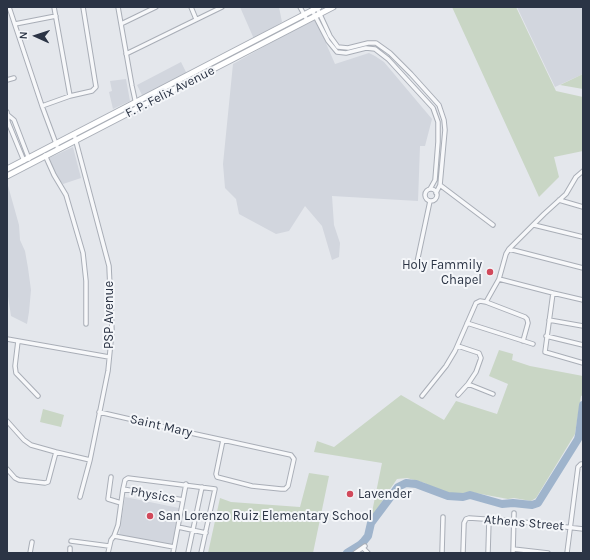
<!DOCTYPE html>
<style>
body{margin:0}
#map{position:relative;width:590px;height:560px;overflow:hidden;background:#e4e7ec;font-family:Karla,sans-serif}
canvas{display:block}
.frame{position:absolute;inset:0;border:8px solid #2b3445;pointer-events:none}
.north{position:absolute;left:16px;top:16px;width:40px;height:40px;-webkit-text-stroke:3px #f4f6f9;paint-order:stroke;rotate:273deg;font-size:11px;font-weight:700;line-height:16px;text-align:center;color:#2b3445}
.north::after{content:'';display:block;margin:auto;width:14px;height:18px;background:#2b3445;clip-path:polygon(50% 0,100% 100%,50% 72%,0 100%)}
</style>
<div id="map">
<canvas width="590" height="560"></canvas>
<div class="frame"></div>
<div class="north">N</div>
</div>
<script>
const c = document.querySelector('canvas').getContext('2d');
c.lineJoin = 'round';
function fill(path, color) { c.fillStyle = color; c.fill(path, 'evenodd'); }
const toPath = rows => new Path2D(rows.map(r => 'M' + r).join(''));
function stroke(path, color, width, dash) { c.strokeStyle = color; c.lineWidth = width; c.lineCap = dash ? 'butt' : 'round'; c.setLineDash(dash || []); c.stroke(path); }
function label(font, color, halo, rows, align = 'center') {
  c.font = font + ' Karla,sans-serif'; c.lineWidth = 4; c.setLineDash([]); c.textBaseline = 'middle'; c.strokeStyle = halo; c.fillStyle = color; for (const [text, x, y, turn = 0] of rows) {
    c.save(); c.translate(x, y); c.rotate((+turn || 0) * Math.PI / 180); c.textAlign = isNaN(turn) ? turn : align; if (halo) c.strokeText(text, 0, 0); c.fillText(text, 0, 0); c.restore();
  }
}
const built = toPath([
 [240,7,279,7,282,22,254,39],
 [517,7,583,7,583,74,555,87],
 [315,18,335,64,369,53,375,56,384,62,432,119,425,146,420,146,418,201,332,196,334,225,340,243,339,257,332,260,322,226,305,206,289,231,276,234,239,214,236,199,225,188,223,164,233,64],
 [181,62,187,74,143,97,137,85],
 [126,79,130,101,113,109,109,92,112,91,110,81],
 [73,147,81,178,63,184,56,177,49,158],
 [7,182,19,225,20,240,25,251,28,268,31,290,29,312,27,324,11,316,7,290],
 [125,497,179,508,172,545,119,536]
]);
const green = toPath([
 [452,7,516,7,556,91,583,97,583,151,554,157,559,177,539,197],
 [583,74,583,89,560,85],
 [499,350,513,354,512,360,530,366,583,376,583,395,581,396,575,434,536,498,531,501,514,498,508,499,470,492,450,495,430,488,425,483,407,478,397,479,384,498,370,522,382,463,314,452,317,441,334,447,401,395,444,420,456,401,497,414,508,384,489,376],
 [43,409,64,415,61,427,40,422],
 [309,473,329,476,313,553,208,553,220,498,231,502,300,507]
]);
const river = toPath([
 [347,553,360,545,364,541,368,536,371,523,398,487,406,483,416,484,448,496,463,497,470,495,502,504,513,503,532,505,538,503,578,439,579,435,583,405]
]);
const minor = toPath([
 [9,7,42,106,58,149],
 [54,7,70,96],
 [118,7,132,86,137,109],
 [191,7,196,19],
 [300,7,307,20],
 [317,8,330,36,338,47,348,48,368,43,376,43,390,53,411,74,439,105,444,120,445,130,440,185,436,193],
 [312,10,328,41,337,52,346,53,366,48,375,49,388,59,433,108,438,122,438,142,435,180,430,189],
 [15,24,56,16],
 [121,24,156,7],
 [126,54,222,7],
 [7,80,14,78],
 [42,106,70,96,92,91,96,87,83,7],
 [7,112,8,122,24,161],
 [8,115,14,120,29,159],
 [74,134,109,266,112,331,108,371,90,460,80,497],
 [45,155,54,175,66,195,83,253,86,281,86,324],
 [440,185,493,225],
 '425 195a6 6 0 1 1 12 0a6 6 0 1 1-12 0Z',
 [559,200,583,207],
 [534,225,583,237],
 [509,249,583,268],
 [416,267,430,201],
 [499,279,553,293,583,300],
 [553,293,545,352,583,363],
 [486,302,525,317,527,319,528,323,523,341],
 [549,320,583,326],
 [467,323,533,344],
 [546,336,583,345],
 [7,339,109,357],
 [18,341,15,366,16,373,38,396],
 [468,384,493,394],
 [458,395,468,384,476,372,481,358,479,353,458,346],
 [422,396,446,366,455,351,476,303,480,301,486,302,499,279,506,254,509,249,544,214,566,194,576,177,583,171],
 [99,412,186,432,223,440,291,455,294,459,288,486,285,489,281,489,252,486,217,477,216,474,223,440],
 [7,421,24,440,31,445,56,452,90,460],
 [7,469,15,478,19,480,45,483,48,482,56,452],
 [111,477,108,499,121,503],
 [123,489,183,500],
 [178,527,206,533],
 [114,536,174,547],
 [71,541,109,546],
 [363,548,368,553],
 [513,549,548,553],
 [30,553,32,542],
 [70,553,70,548],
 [108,553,111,540,114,536,118,525,123,489,125,480,128,478,215,489,201,553],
 [173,553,186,484],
 [188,553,202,487],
 [355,553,365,546],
 [442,553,443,517],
 [463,553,464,523,466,519,469,518,514,521,583,529],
 [488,553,489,519],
 [513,553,514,513],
 [567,553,578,467,581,464,583,464]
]);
const secondary = toPath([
 [7,169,319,7],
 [7,176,333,7]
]);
const markers = [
 [490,272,4,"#d1495b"],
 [350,494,4,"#d1495b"],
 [150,516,4,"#d1495b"]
];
const streetNames = [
 ["F. P. Felix Avenue",170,92,-27],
 ["PSP Avenue",109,315,-90],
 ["Saint Mary",161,426,13],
 ["Physics",153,495,10],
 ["Athens Street",524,523,5]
];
const poiNames = [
 ["Holy Fammily",482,265,"right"],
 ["Chapel",482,280,"right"],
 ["Lavender",358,494],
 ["San Lorenzo Ruiz Elementary School",158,516]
];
fill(built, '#d2d6de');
fill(green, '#c9d6c5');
stroke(river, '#9fb4cc', 8);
stroke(minor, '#a9aeb7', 5.5);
stroke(secondary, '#a9aeb7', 7);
stroke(minor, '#f7f8fa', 3.5);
stroke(secondary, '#fff', 5);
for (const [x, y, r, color] of markers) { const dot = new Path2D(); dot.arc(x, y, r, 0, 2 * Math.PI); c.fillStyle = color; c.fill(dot); stroke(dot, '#f4f6f9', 1.5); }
label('13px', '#2b3445', '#f4f6f9', streetNames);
label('13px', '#2b3445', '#f4f6f9', poiNames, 'left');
</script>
